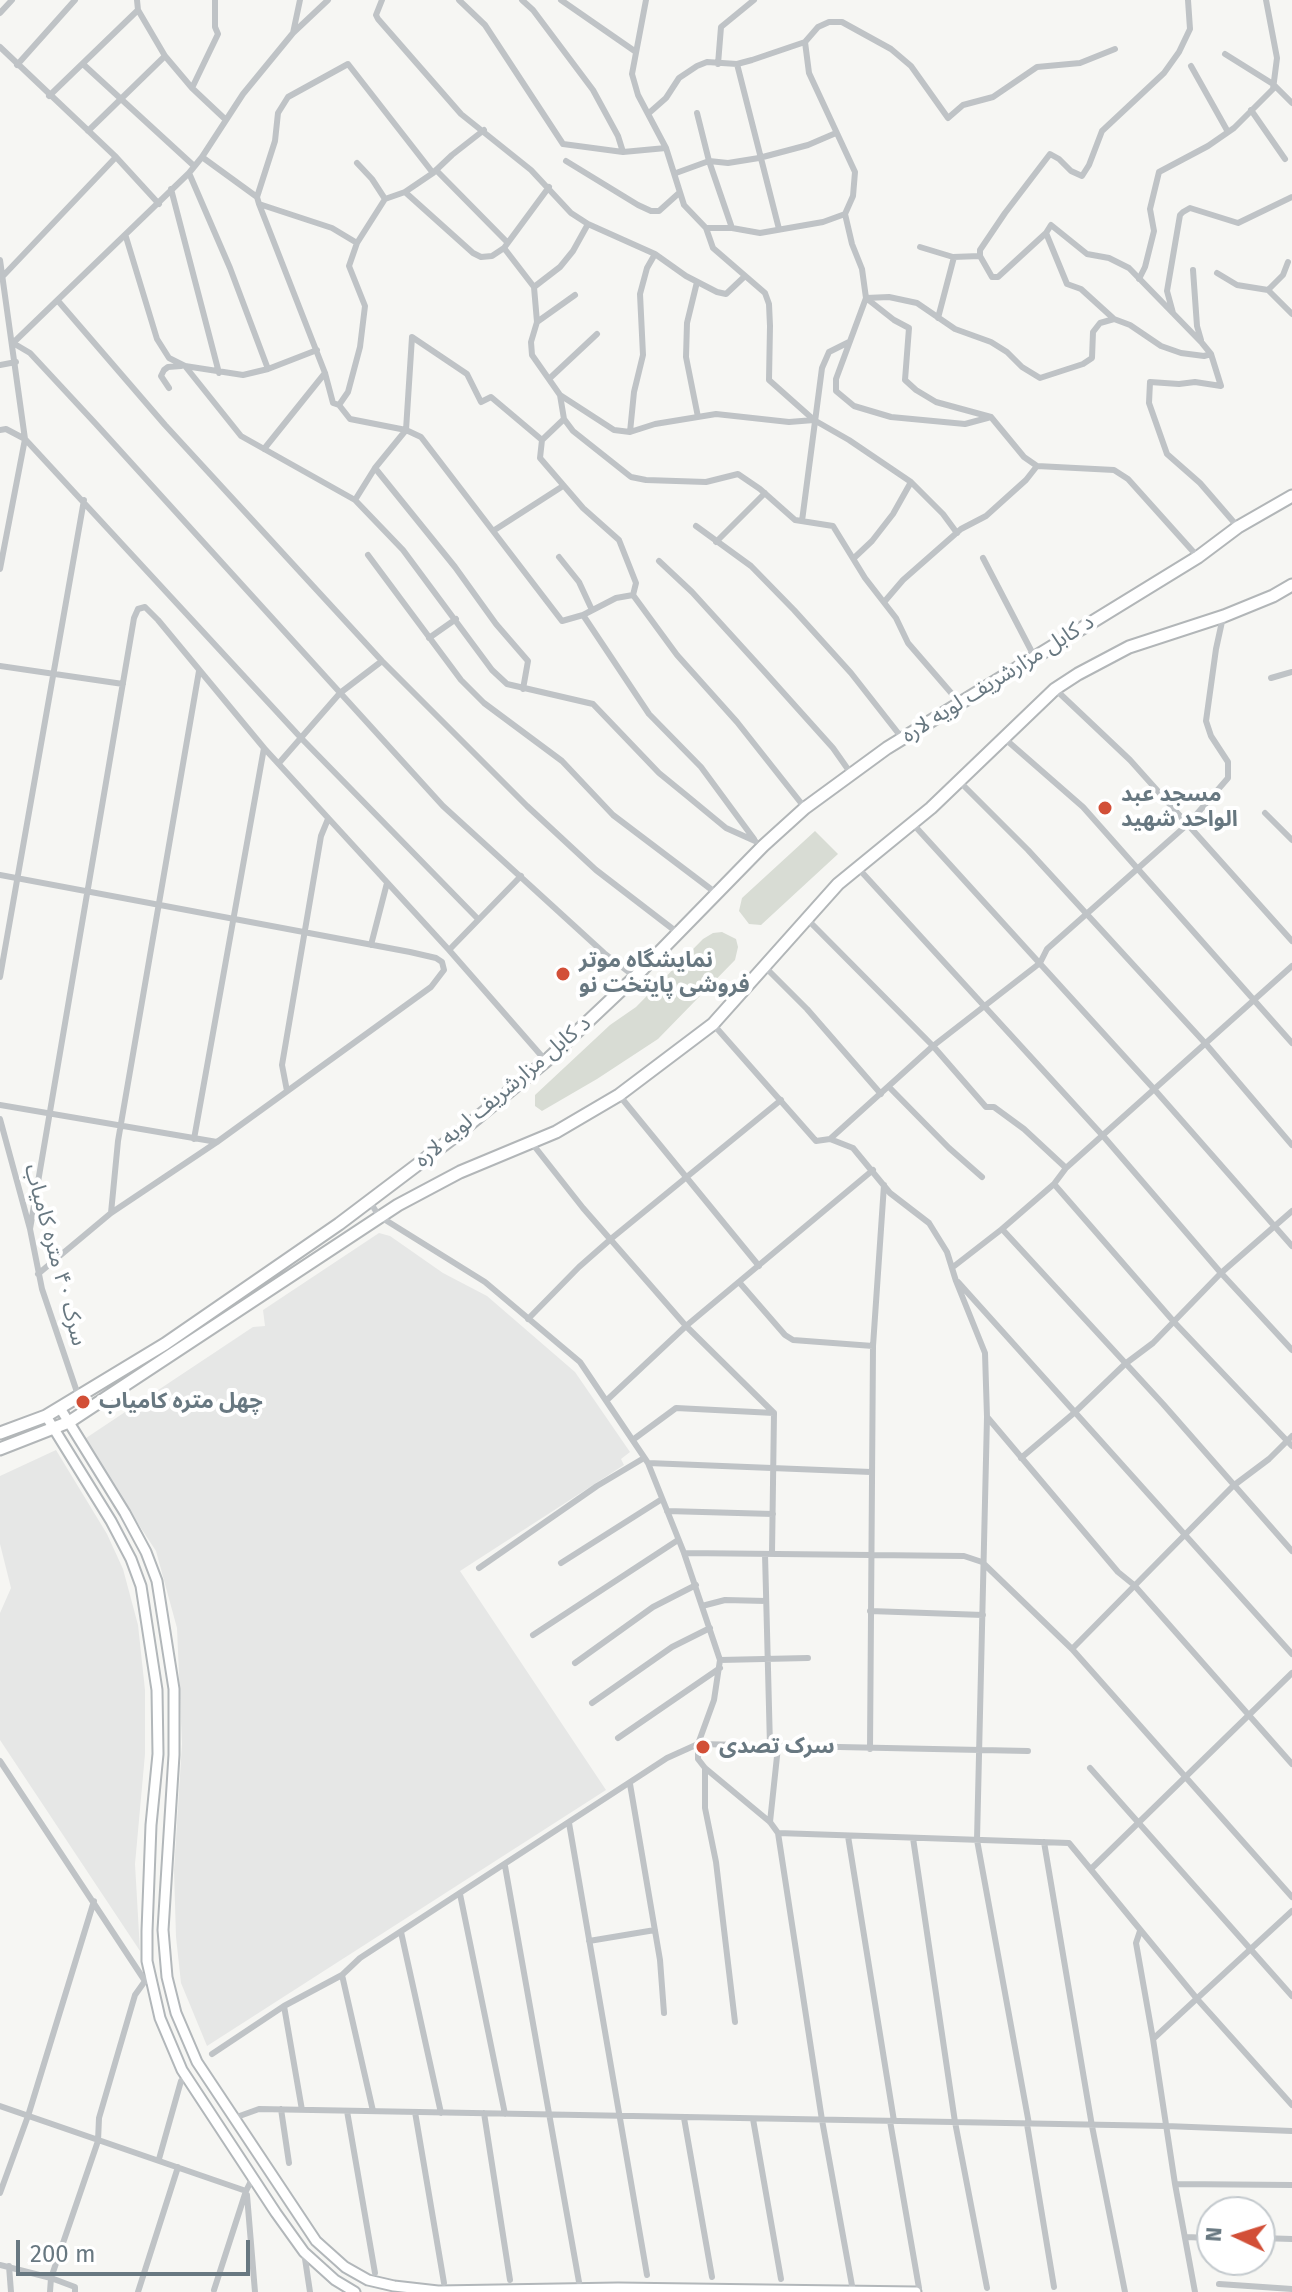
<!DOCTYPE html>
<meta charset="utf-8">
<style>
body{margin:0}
#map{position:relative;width:1292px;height:2292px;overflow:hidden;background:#f6f6f3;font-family:"Fira Sans",sans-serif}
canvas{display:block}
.north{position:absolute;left:1196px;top:2196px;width:80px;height:80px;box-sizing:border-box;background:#fff;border:2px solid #c3c9cd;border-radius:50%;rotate:274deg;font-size:22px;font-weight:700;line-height:32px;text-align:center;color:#687881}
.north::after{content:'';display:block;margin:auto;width:28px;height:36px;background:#d24f37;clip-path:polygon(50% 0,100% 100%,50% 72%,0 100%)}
.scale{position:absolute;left:16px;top:2240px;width:234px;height:36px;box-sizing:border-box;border:4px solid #687881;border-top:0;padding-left:10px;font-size:24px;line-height:28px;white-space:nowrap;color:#687881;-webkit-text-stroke:6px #fff;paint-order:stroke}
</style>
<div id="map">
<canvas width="1292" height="2292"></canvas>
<div class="north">N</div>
<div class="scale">200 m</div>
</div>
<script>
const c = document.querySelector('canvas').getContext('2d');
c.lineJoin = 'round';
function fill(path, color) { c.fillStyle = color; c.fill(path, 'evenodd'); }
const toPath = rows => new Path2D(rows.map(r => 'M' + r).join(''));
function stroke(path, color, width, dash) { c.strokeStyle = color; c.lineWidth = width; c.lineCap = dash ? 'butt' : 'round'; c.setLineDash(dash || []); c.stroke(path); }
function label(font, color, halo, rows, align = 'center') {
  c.font = font + ' "Fira Sans","Noto Sans Arabic",sans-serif'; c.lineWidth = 8; c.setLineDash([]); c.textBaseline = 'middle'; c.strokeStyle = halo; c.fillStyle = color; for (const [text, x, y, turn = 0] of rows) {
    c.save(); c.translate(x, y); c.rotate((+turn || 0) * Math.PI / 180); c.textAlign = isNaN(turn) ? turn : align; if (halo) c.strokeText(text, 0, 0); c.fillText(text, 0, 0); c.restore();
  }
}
const built = toPath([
 [379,1233,390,1236,443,1273,487,1296,575,1372,630,1452,621,1459,624,1465,460,1571,606,1790,207,2046,181,1983,176,1937,174,1870,182,1744,177,1628,156,1551,83,1440,253,1327,265,1326,263,1310],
 [56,1450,107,1534,123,1569,138,1625,145,1690,145,1754,135,1864,140,1951,0,1740,0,1613,11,1588,0,1544,0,1476]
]);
const green = toPath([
 [815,831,838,854,761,925,749,924,739,911,742,898],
 [722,932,736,939,738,947,735,960,658,1039,597,1079,542,1111,535,1106,535,1095,610,1025,636,1007,703,939,713,933]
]);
const street = toPath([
 [137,0,138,10,165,56,192,88,226,120],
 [382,0,376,15,378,19,461,114,531,170,571,213,588,224,655,254,686,276,717,292,726,294,744,277],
 [459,0,485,25,563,144,623,152,666,148],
 [522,0,533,10,593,90,618,136,623,152],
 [561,0,636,52],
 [646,0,632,74,638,95,666,148,684,205,706,228,713,248,765,293,769,304,770,326,769,380,814,420,849,440,911,482,943,514,957,533],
 [1188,0,1190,29,1179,52,1164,73,1102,131,1089,165,1082,176,1071,171,1059,159,1050,154,1005,213,980,250,980,256,992,277,998,277,1046,233,1051,225,1087,254,1109,258,1129,268,1202,343,1211,354,1221,386,1195,382,1179,384,1150,382,1149,403,1167,454,1200,483,1238,527],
 [0,13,12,0],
 [293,33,300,0],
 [805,42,809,73,855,172,853,196,845,214,852,244,862,269,866,298,836,379,836,391,854,406,891,417,965,424,991,417],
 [0,47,116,157,159,204],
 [1225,54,1273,84,1292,103],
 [718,64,721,27,754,0],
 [737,64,779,229],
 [17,65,75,0],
 [84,65,193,165],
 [1191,66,1228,132],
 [192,88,218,34,215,27,215,0],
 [49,96,138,10],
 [1251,110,1285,159],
 [649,113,666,98,679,78,697,66,707,62,737,64,752,60,805,42,818,27,829,22,842,22,891,49,911,66,948,118,963,105,993,97,1037,67,1080,63,1115,49],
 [697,113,709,161,732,228],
 [88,131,165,56],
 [202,157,257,197,259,204,332,228,357,243],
 [566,161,638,205,651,211,659,211,679,193],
 [357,163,372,179,385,199],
 [436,170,507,242],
 [189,173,230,268,268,369],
 [676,173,709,161,728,163,759,158,808,145,836,133],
 [171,189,219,373],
 [405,192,473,253,481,257,492,256,504,248,549,187],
 [257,197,275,141,278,113,288,97,348,64,433,173],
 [259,204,325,373,333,403,339,405,350,419,406,430,421,437,562,621,583,615,616,598,633,595],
 [706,228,732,228,760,233,823,222,845,214],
 [1046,233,1067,284,1081,289,1114,319],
 [126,237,157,339,169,358,185,366,243,375,268,369,317,350],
 [920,247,953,257,980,256],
 [504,248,534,287,537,322,531,342,532,355,560,395,564,419,573,431,631,477,646,480,706,482,738,474,760,489,795,520,833,526,865,578,896,618,908,643,959,702],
 [0,260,25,439,0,569],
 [1193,270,1197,326,1201,340],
 [1217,273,1237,285,1268,290,1292,314],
 [3,276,116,157],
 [1139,279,1145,267,1154,231,1150,209,1159,172,1208,146,1234,128,1273,89,1277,58,1266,0],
 [697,282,687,323,686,357,698,417],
 [534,287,560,267,573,251,588,224],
 [1268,290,1283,275,1288,262],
 [866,298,894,320,909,328,905,380,916,390,936,402,991,417,1024,457,1037,466,1114,470,1128,479,1198,557],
 [866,298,889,297,917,303,955,329,991,342,1007,352,1022,367,1040,378,1083,364,1092,358,1093,332,1100,323,1114,319,1130,325,1161,346,1181,353,1204,356,1211,354],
 [59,302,165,425,382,661,527,806,596,870,678,933],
 [1173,313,1167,291,1180,215,1183,212,1190,208,1238,223,1292,197],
 [938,318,954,257],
 [537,322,575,295],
 [13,343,30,353,95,423,443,806,604,953,635,977],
 [13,343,189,173,202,157,243,94,293,33,328,0],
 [0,365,16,362],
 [185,366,241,436,355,500,403,550,492,670,507,684,593,704,659,773,686,795,726,828,755,841],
 [550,378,597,334],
 [169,388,161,376,164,370,168,367,181,366],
 [560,395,614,430,630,432,655,424,716,414,789,422,814,420],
 [339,405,348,392,360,347,365,306,349,266,357,243,385,199,405,192,433,173,452,155,484,130],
 [0,430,6,429,25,439,302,739,478,919],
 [630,432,634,392,643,355,640,294,647,268,655,254],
 [542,440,564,419],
 [264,449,325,373],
 [375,468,455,567,496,624,528,661,523,689],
 [355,500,375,468,406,430,412,337,467,374,481,402,491,397,542,440,540,458,583,508,619,540,636,583,633,595,677,655,737,722,805,808],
 [802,521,822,368,829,352,849,342],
 [696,526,751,566,794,610,851,673,902,738],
 [493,531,563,486],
 [716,542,765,493],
 [368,555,461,680,484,703,562,761,613,815,716,893],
 [559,557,579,582,592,610],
 [854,558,872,541,893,514,911,482],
 [983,558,1034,656],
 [659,561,692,592,763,670,833,748,852,775],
 [885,601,903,580,961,529,986,516,1026,480,1037,466],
 [583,615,649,714,701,767,754,839],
 [429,638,456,619],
 [0,666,123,684],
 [1271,678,1292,672],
 [1055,689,1130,760,1292,941],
 [1004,738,1083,807,1292,1043],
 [279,763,340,693,382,661],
 [960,782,1028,850,1205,1043,1292,1145],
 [1265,813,1292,840],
 [913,824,1154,1089,1292,1246],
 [858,868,1104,1137,1221,1273,1292,1350],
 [0,875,410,952,436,958,442,962,444,970,431,987,217,1142,111,1213,38,1274],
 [807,919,933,1046,986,1107,994,1107,1024,1129,1066,1168],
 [371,945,387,883],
 [449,950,521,876],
 [765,967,807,1009,881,1094],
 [0,977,84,500],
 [713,1024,816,1141,830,1139,853,1148,890,1193,929,1223,947,1252,956,1281,985,1353,987,1417,977,1840,1029,2124],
 [889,1087,949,1148,982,1177],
 [287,1091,282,1065,321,836,328,819],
 [619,1095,759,1266],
 [0,1105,217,1142],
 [0,1119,30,1229,42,1289,79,1398],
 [194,1139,264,748],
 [830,1139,933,1046,1040,963,1047,949,1189,823,1228,778,1228,762,1211,736,1206,721,1216,649,1223,617],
 [531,1142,583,1208,686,1326,774,1413,772,1553],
 [1054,1184,1175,1323,1292,1446],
 [370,1202,379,1216,485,1282,580,1362,648,1463,684,1553,720,1660,714,1700,698,1744,698,1759,705,1768,770,1822,778,1833,822,2120,853,2291],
 [111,1213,118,1141,199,671],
 [30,1229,134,618,138,609,145,607,158,620,264,748,449,950,546,1061],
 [1002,1229,1163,1404,1292,1551],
 [953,1267,1002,1229,1054,1184,1066,1168,1292,966],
 [739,1282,785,1335,793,1340,873,1346],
 [958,1282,1292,1654],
 [528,1319,579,1267,612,1238,781,1100],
 [607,1400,686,1326,873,1170],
 [988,1418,1118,1572,1134,1585,1292,1764],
 [634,1439,676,1408,774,1413],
 [1021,1458,1074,1413,1125,1364,1153,1343,1221,1273,1292,1211],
 [648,1463,871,1472],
 [667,1511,773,1514],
 [684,1553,964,1556,982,1562,1072,1649,1292,1897],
 [765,1554,770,1746],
 [561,1563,662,1499],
 [479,1568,597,1486,644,1458],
 [702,1606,725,1600,766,1601],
 [870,1611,983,1615],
 [533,1635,678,1540],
 [1072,1649,1233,1486,1269,1459,1292,1436],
 [720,1660,808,1658],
 [575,1663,653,1607,696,1585],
 [592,1703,672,1647,710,1628],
 [618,1738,720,1668],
 [870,1749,873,1346,884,1185],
 [0,1761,145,1981,147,1981],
 [705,1768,705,1808,716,1862,735,2022],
 [1090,1768,1292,1996],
 [630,1784,660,1960,664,2013],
 [770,1822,778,1747],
 [569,1823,647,2275],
 [778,1833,1069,1843,1198,2000,1292,2105],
 [848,1836,894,2121],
 [913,1838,955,2122,987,2288],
 [1044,1842,1092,2126,1125,2292],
 [505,1866,579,2282],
 [1092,1868,1292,1673],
 [460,1894,505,2114],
 [1140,1931,1136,1943,1153,2039],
 [401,1932,441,2113],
 [589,1941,655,1930],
 [342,1975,373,2111],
 [284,2006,302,2110],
 [212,2054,284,2006,342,1975,360,1958,667,1758,698,1744,1028,1751],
 [0,2106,246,2191],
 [281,2109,289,2163],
 [347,2111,375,2273],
 [415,2112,444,2283],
 [484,2113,510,2280],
 [234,2118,259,2109,1166,2126,1292,2131],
 [684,2118,712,2277],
 [753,2119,781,2279],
 [890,2121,919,2288],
 [1027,2124,1054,2287],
 [159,2159,181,2081],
 [1175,2184,1292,2185],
 [0,2193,28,2116,94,1901],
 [247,2195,255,2292],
 [1185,2237,1212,2238],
 [1260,2238,1292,2239],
 [304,2252,310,2292],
 [0,2265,51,2278,75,2287,75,2292],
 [9,2266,11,2292],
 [1219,2284,1292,2289],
 [214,2290,246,2191,253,2177],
 [50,2292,51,2278,98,2141,99,2118,135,1995,145,1981],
 [138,2292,178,2167],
 [1195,2292,1175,2184,1153,2039,1292,1911]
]);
const secondary = toPath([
 [60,1408,125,1513,146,1552,157,1581,174,1689,174,1755,163,1930,167,1977,176,2013,197,2062,316,2241,345,2267,368,2280,394,2286,438,2291,618,2288,916,2292],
 [46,1416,111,1521,131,1559,141,1586,157,1690,158,1754,151,1825,147,1931,147,1961,160,2018,182,2070,276,2213,304,2252,335,2280,355,2292]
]);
const highway = toPath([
 [0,1433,46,1416,165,1344,339,1224,454,1137,546,1061,635,977,763,846,805,808,887,748,1198,557,1238,527,1292,496],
 [0,1449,69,1422,398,1205,460,1172,556,1132,619,1095,713,1024,838,884,931,808,1055,689,1078,674,1129,647,1224,616,1273,596,1292,585]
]);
const markers = [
 [1105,808,8,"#d24f37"],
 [563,974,8,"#d24f37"],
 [83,1402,8,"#d24f37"],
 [703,1747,8,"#d24f37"]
];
const streetNames = [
 ["د کابل مزارشریف لویه لاره",998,679,-32],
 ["د کابل مزارشریف لویه لاره",503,1092,-40],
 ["سرک ۴۰ متره کامیاب",55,1255,75]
];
const poiNames = [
 ["مسجد عبد",1121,795],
 ["الواحد شهید",1121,820],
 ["نمایشگاه موتر",579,961],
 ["فروشی پایتخت نو",579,986],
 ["چهل متره کامیاب",99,1402],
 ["سرک تصدی",719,1747]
];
fill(built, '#e6e7e6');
fill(green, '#d8dcd4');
stroke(secondary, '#b2b7ba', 13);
stroke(highway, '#b2b6b8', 15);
stroke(street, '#bfc3c6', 6);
stroke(secondary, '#fff', 9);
stroke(highway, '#fff', 11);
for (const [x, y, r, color] of markers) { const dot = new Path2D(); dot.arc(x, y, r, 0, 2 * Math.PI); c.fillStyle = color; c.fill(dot); stroke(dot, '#fff', 3); }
label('22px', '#687881', '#fff', streetNames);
label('bold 22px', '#687881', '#fff', poiNames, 'left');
</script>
